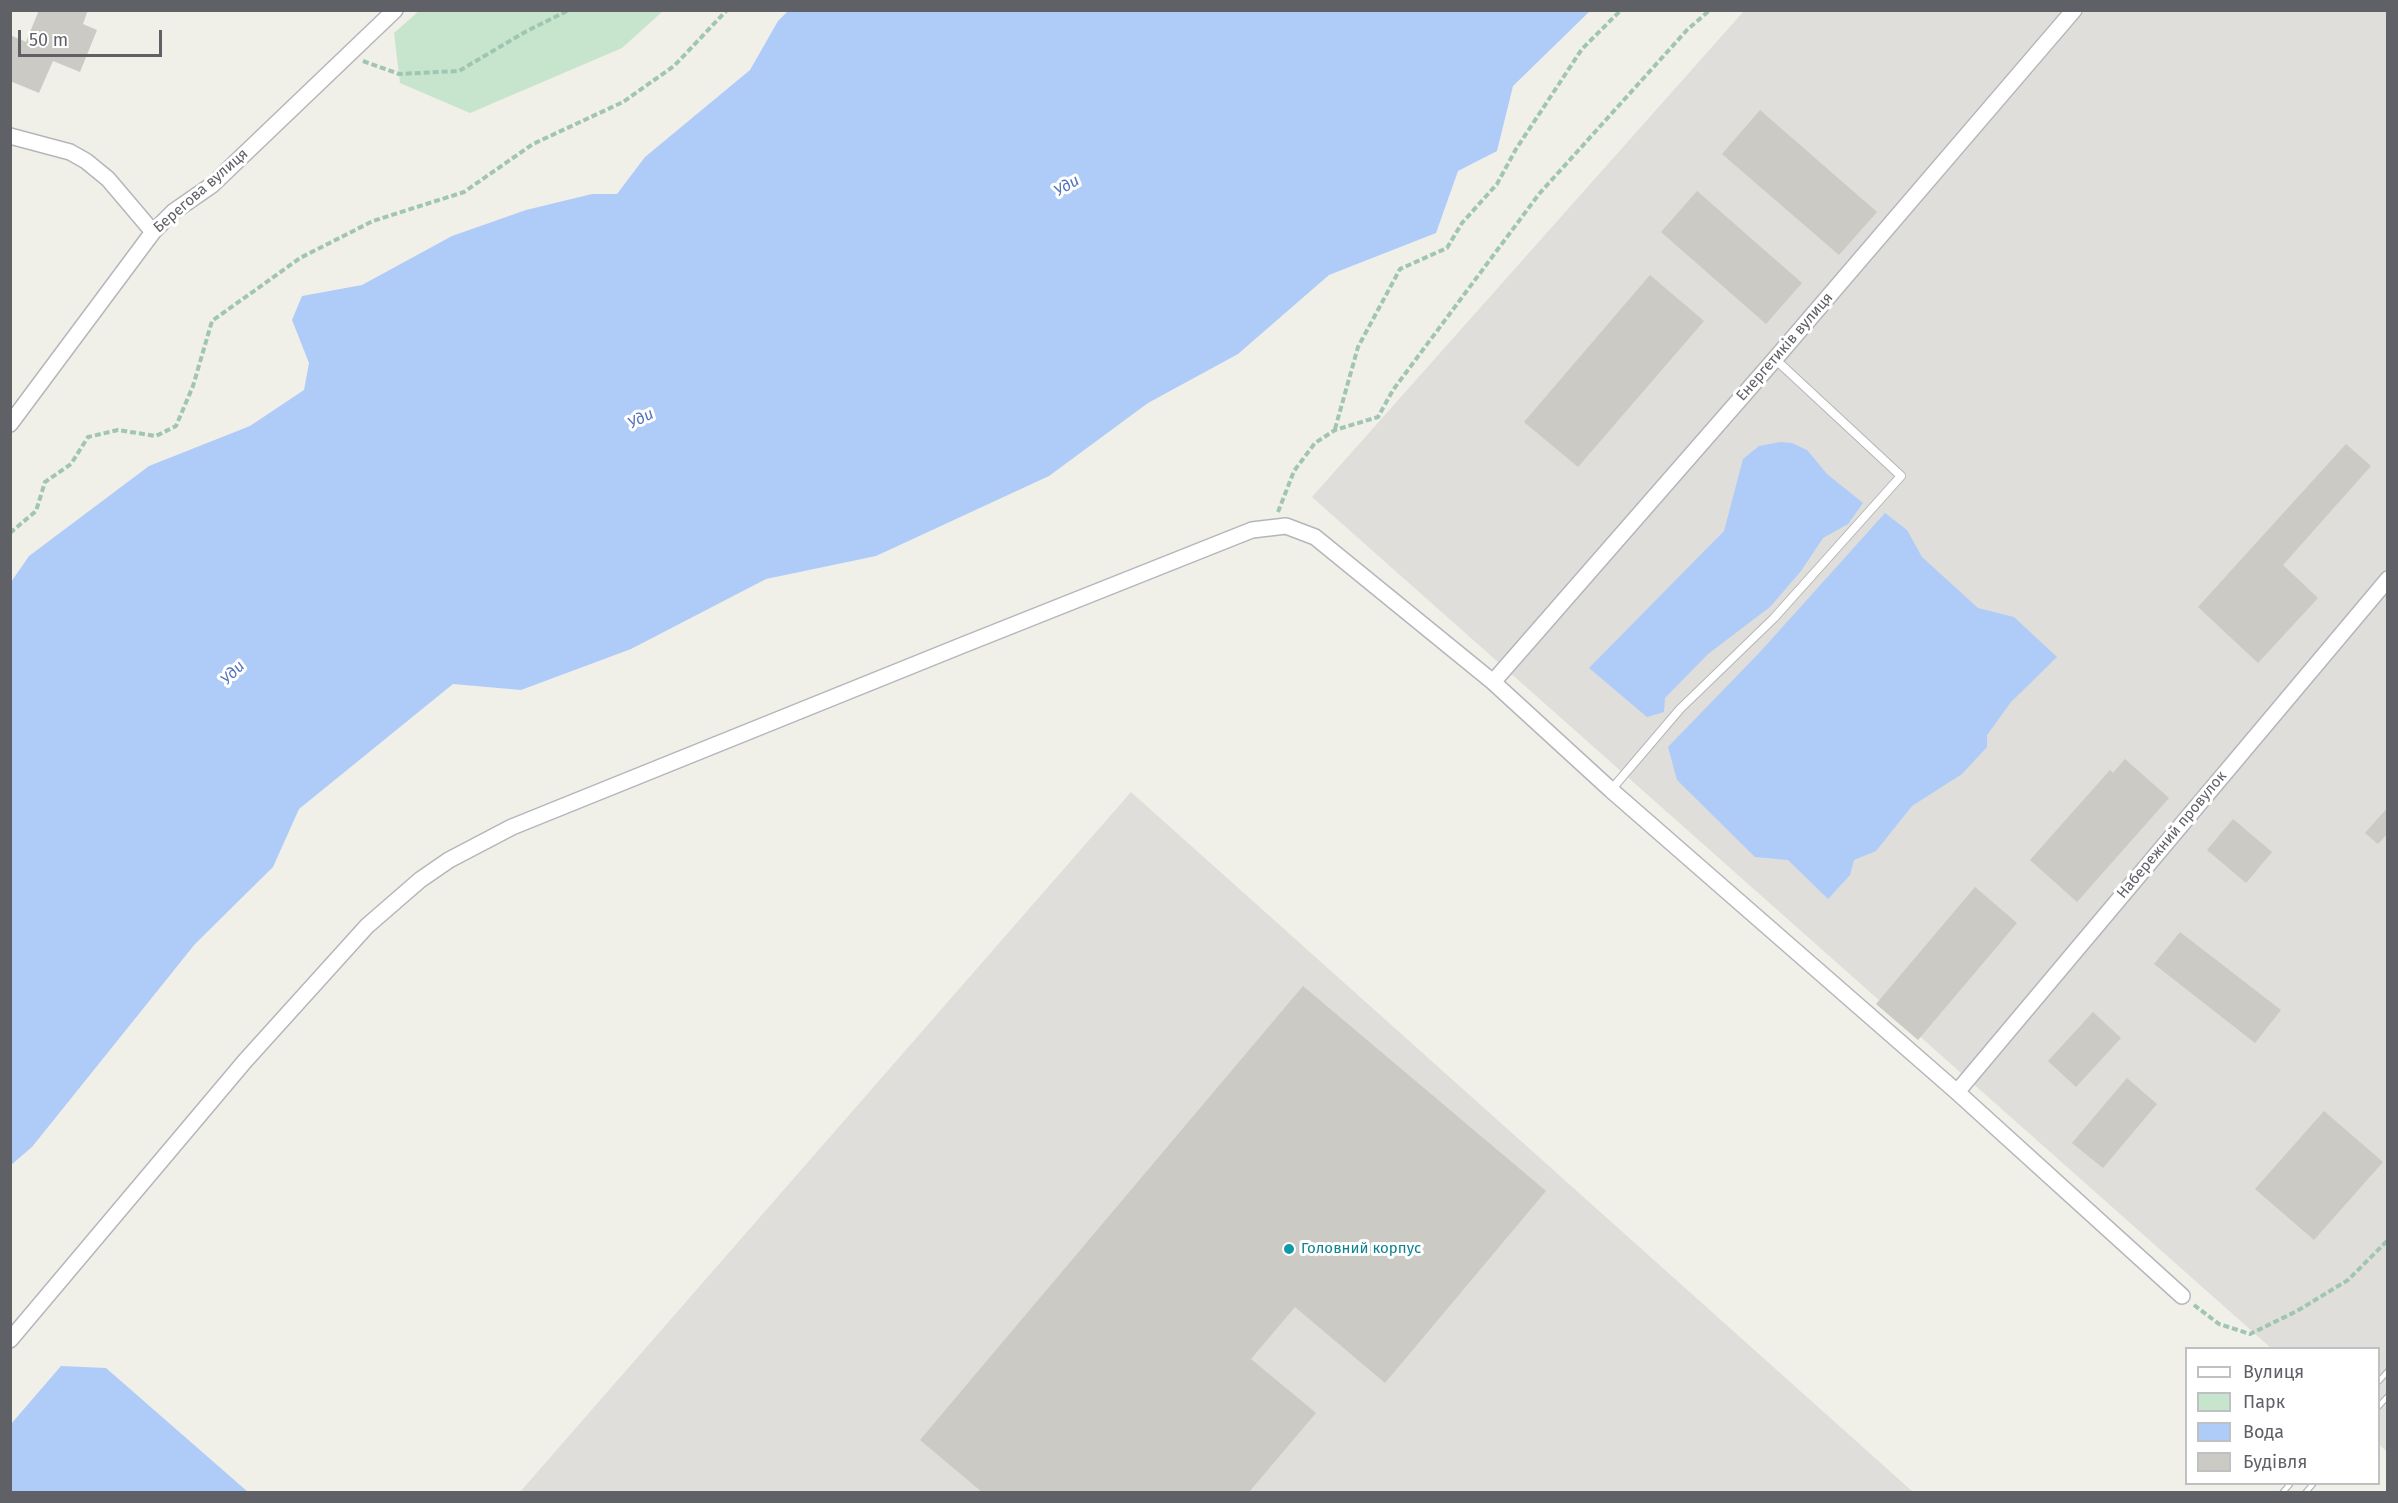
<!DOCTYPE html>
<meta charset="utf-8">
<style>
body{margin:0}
#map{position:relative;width:2398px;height:1503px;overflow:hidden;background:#f0efe8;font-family:"Fira Sans",sans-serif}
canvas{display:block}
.frame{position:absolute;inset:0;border:12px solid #5f6167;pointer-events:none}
.legend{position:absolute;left:2185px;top:1347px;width:195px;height:138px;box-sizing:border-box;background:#fff;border:2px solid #bfc0c2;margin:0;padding:8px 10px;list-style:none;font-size:18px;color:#5f6167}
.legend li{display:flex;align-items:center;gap:12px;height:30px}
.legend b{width:30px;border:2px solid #bfc0c2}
.scale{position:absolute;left:18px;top:30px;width:144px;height:27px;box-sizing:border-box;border:3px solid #5f6167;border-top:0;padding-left:8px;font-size:18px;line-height:21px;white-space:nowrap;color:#5f6167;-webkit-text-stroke:4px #fff;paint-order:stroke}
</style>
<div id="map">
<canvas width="2398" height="1503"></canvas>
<div class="frame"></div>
<ul class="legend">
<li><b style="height:8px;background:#fff"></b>Вулиця</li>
<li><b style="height:16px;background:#c7e5cc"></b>Парк</li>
<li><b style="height:16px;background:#afccf9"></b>Вода</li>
<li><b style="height:16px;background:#cccac4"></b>Будівля</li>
</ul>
<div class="scale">50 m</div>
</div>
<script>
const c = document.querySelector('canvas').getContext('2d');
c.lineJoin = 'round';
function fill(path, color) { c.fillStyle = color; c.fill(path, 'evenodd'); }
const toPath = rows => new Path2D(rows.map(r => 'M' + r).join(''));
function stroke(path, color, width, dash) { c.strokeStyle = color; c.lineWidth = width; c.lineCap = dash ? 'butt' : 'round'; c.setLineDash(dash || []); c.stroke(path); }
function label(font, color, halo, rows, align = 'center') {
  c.font = font + ' "Fira Sans",sans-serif'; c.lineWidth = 6; c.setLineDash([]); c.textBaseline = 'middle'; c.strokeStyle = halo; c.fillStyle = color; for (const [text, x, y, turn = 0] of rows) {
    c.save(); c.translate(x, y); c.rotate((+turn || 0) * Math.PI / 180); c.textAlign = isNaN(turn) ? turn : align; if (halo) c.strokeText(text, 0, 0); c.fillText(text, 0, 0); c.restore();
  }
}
const industrial = toPath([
 [1744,11,2387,11,2387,1452,2379,1444,2378,1348,2271,1348,1312,497],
 [1131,792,1913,1492,520,1492]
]);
const green = toPath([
 [419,11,419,10,663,11,622,48,470,113,400,83,394,33]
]);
const water = toPath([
 [789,10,1590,11,1513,86,1497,151,1458,171,1436,233,1329,275,1238,354,1148,403,1049,476,876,556,766,579,631,649,521,690,453,684,299,809,273,867,195,944,32,1147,11,1165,11,582,29,556,149,466,250,426,304,390,309,363,292,320,302,296,362,285,452,236,526,210,592,194,617,194,645,157,750,70,778,21],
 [1780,442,1792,443,1807,450,1827,474,1863,503,1848,524,1823,538,1801,571,1770,607,1708,654,1665,698,1664,712,1647,717,1589,668,1724,531,1743,459,1759,446],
 [1885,513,1907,530,1922,557,1978,608,2014,617,2057,657,2011,702,1987,735,1987,747,1962,774,1912,806,1876,851,1854,860,1850,875,1828,899,1788,860,1755,857,1677,780,1668,747,1760,652],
 [61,1366,106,1368,248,1492,11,1492,11,1424]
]);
const building = toPath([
 [39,10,88,10,83,24,97,30,80,72,53,61,39,93,10,81,10,35,26,42],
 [1760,110,1877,212,1839,255,1722,154],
 [1697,191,1802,283,1766,324,1661,232],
 [1650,275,1704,321,1578,467,1524,422],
 [2346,444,2371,466,2283,565,2318,598,2258,663,2198,607],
 [2125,759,2169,798,2077,902,2030,860,2110,770,2113,773],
 [2388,807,2388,833,2378,844,2365,833],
 [2233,819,2272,852,2246,883,2207,850],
 [1975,887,2017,923,1918,1040,1876,1004],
 [2180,932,2281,1010,2255,1043,2154,964],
 [1303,986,1546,1191,1385,1383,1295,1307,1251,1359,1316,1413,1249,1492,982,1492,920,1440],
 [2093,1012,2121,1038,2076,1087,2048,1061],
 [2127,1078,2157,1104,2103,1168,2072,1143],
 [2324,1111,2383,1162,2314,1240,2255,1189]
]);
const path = toPath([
 [363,61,399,74,459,71,525,32,569,10],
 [1335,429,1358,347,1400,269,1447,248,1462,223,1497,184,1516,149,1582,49,1621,10],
 [1278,512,1294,471,1315,443,1335,430,1378,417,1393,390,1539,194,1687,30,1710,10],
 [10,533,36,511,45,482,71,464,88,437,118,430,156,436,176,426,193,386,212,321,300,258,373,221,464,192,533,144,623,102,674,66,727,10],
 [2194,1305,2219,1324,2250,1334,2297,1311,2348,1280,2388,1240]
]);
const lane = toPath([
 [1611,790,1680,709,1774,618,1901,476,1775,359]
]);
const street = toPath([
 [10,136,70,152,86,161,108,179,153,232],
 [10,424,153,232,173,212,212,185,395,10],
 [1493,682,1775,359,2074,10],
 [1957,1092,2388,579],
 [10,1340,245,1061,367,926,420,880,449,860,512,827,963,645,1252,530,1286,526,1315,537,1493,682,1611,790,1957,1092,2182,1296]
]);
const rail = toPath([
 [2378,1382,2388,1371],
 [2378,1407,2388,1396],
 [2283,1492,2290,1484],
 [2306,1492,2313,1484]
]);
const markers = [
 [1289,1249,6,"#0f9aa8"]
];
const streetNames = [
 ["Берегова вулиця",201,191,-41],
 ["Енергетиків вулиця",1785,347,-49],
 ["Набережний провулок",2172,835,-50]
];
const cultureNames = [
 ["Головний корпус",1301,1249]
];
const waterNames = [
 ["Уди",1067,186,-30],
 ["Уди",641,419,-26],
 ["Уди",233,673,-45]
];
fill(industrial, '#dfdeda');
fill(green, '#c7e5cc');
fill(water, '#afccf9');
fill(building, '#cccac4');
stroke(lane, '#b5b6bb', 10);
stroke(street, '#b5b6bb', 18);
stroke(path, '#a0c6b1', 4, [6, 3]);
stroke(lane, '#fff', 8);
stroke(street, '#fff', 15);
stroke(rail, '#b5b5b7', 7);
stroke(rail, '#fff', 4.5, [14]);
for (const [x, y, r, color] of markers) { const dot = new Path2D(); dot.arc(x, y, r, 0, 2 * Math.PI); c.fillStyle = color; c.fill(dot); stroke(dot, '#fff', 2); }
label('15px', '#5f6167', '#fff', streetNames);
label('15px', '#0d838f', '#fff', cultureNames, 'left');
label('italic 16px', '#5273bc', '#fff', waterNames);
</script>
